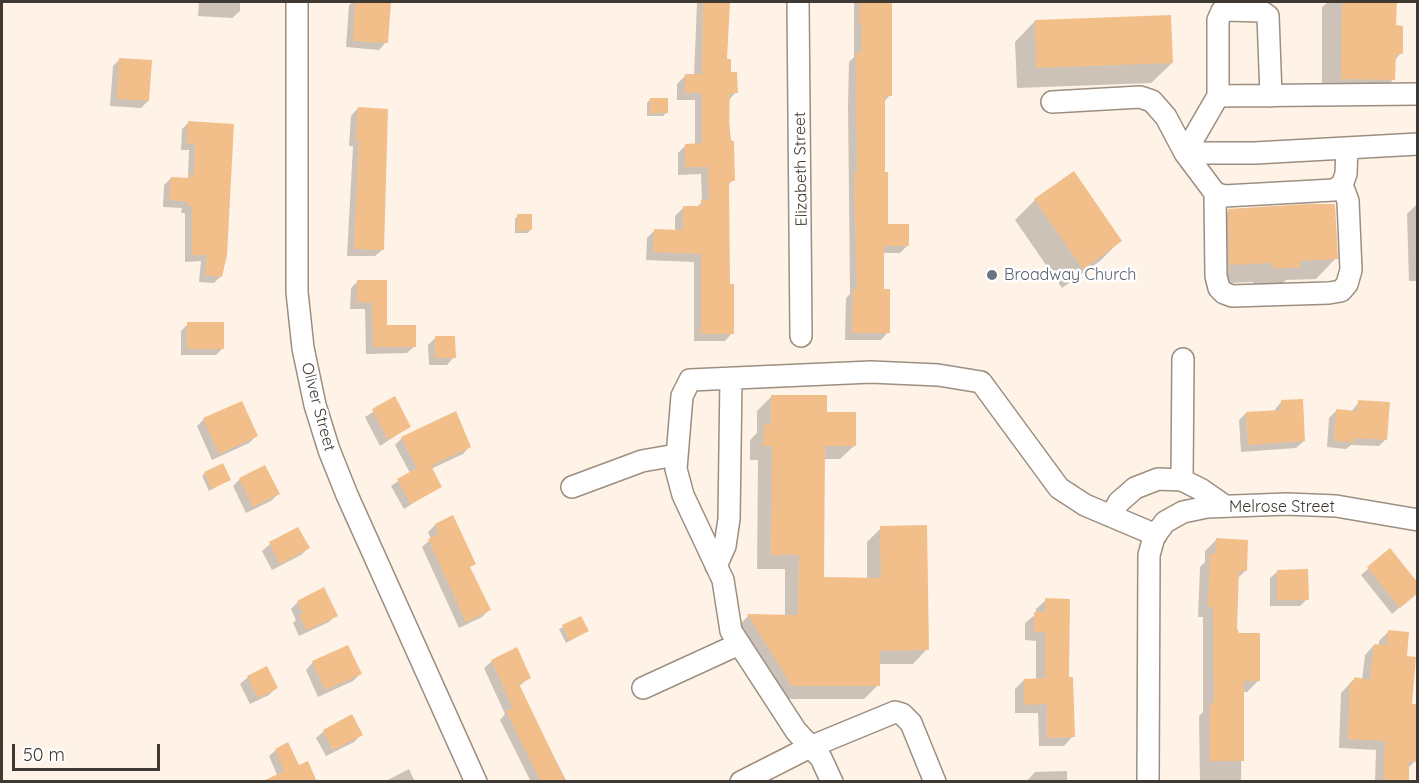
<!DOCTYPE html>
<style>
body{margin:0}
#map{position:relative;width:1419px;height:783px;overflow:hidden;background:#fff3e7;font-family:Quicksand,sans-serif}
canvas{display:block}
.frame{position:absolute;inset:0;border:3px solid #3f3933;pointer-events:none}
.scale{position:absolute;left:12px;top:744px;width:148px;height:27px;box-sizing:border-box;border:3px solid #3f3933;border-top:0;padding-left:8px;font-size:18px;line-height:21px;white-space:nowrap;color:#3f3933;-webkit-text-stroke:4px #fff;paint-order:stroke}
</style>
<div id="map">
<canvas width="1419" height="783"></canvas>
<div class="frame"></div>
<div class="scale">50 m</div>
</div>
<script>
const c = document.querySelector('canvas').getContext('2d');
c.lineJoin = 'round';
function fill(path, color) { c.fillStyle = color; c.fill(path, 'evenodd'); }
const toPath = rows => new Path2D(rows.map(r => 'M' + r).join(''));
function stroke(path, color, width, dash) { c.strokeStyle = color; c.lineWidth = width; c.lineCap = dash ? 'butt' : 'round'; c.setLineDash(dash || []); c.stroke(path); }
function label(font, color, halo, rows, align = 'center') {
  c.font = font + ' Quicksand,sans-serif'; c.lineWidth = 5; c.setLineDash([]); c.textBaseline = 'middle'; c.strokeStyle = halo; c.fillStyle = color; for (const [text, x, y, turn = 0] of rows) {
    c.save(); c.translate(x, y); c.rotate((+turn || 0) * Math.PI / 180); c.textAlign = isNaN(turn) ? turn : align; if (halo) c.strokeText(text, 0, 0); c.fillText(text, 0, 0); c.restore();
  }
}
const shadow = toPath([
 [199,2,240,2,240,11,232,18,198,16],
 [353,2,389,2,386,42,379,50,346,47,349,5],
 [697,2,727,2,725,61,736,92,728,101,733,180,728,185,729,286,732,333,725,341,694,341,694,262,646,260,647,238,655,230,675,231,675,216,683,208,696,208,702,202,701,174,678,175,678,153,686,145,695,145,695,100,677,100,677,84,685,76,694,76],
 [854,2,896,2,890,3,890,95,884,102,883,174,887,226,908,245,900,253,883,253,883,291,888,332,881,340,845,340,846,298,850,294,848,104,849,62,854,57],
 [1328,2,1395,2,1395,27,1401,53,1394,61,1394,79,1373,99,1322,99,1322,7],
 [1035,21,1172,63,1151,83,1017,88,1015,42],
 [120,59,148,101,141,108,110,106,113,66],
 [650,99,666,113,663,116,647,116,647,103],
 [358,108,383,249,375,256,347,256,353,146,349,146,351,116],
 [189,122,232,125,221,276,214,283,199,282,201,261,185,262,185,213,181,213,182,208,163,207,164,185,171,178,188,178,189,150,181,150,182,129],
 [1035,200,1120,241,1100,261,1062,288,1015,220],
 [1418,203,1418,289,1416,289,1416,281,1409,281,1407,214],
 [1229,210,1336,258,1316,279,1286,280,1279,287,1253,288,1253,282,1209,284,1208,230],
 [518,215,531,229,528,233,515,233,515,219],
 [358,281,386,281,386,327,415,346,407,353,366,354,365,309,350,309,351,288],
 [188,324,223,348,216,355,181,355,181,331],
 [435,338,454,357,447,365,429,365,428,345],
 [772,396,826,413,855,445,840,459,824,459,823,579,867,579,867,542,881,528,927,649,913,664,878,664,878,685,864,699,777,699,734,630,748,616,785,616,785,569,757,569,758,460,750,460,750,440,757,433,757,411],
 [394,399,409,427,380,446,365,417],
 [1281,402,1304,441,1296,448,1241,452,1239,420,1246,413,1274,411],
 [1359,402,1386,439,1379,446,1351,445,1346,449,1327,447,1329,418,1337,410,1351,412],
 [455,413,469,447,463,454,431,469,440,486,404,509,391,486,410,473,395,445,402,438],
 [204,419,256,436,249,443,212,460,197,426],
 [205,473,229,479,209,491,202,476],
 [240,479,278,494,271,501,246,513,233,486],
 [453,517,474,564,469,568,489,610,482,617,459,628,422,547,431,539,428,532,435,525],
 [298,529,308,548,301,555,272,570,262,551,270,544],
 [1216,540,1245,571,1237,579,1235,628,1258,681,1247,692,1242,692,1241,782,1200,782,1199,716,1203,712,1203,617,1198,617,1200,567,1205,562,1205,551],
 [1390,550,1413,596,1392,614,1361,575],
 [1278,571,1307,599,1300,606,1270,606,1270,578],
 [1046,600,1067,679,1073,736,1064,746,1039,746,1038,713,1015,713,1015,689,1024,680,1036,680,1036,641,1025,640,1025,623,1036,614,1036,609],
 [298,602,336,615,329,622,299,636,293,623,296,620,291,609],
 [581,618,587,631,566,643,559,629],
 [1389,631,1406,657,1415,761,1408,768,1408,782,1375,782,1376,750,1339,748,1341,693,1355,678,1362,680,1365,655,1374,645,1379,646,1379,641],
 [492,661,529,678,518,687,567,782,531,782,500,720,505,714,484,668],
 [313,662,360,674,353,681,318,697,306,670],
 [248,677,276,688,269,695,250,704,240,684],
 [324,731,361,735,354,742,326,756,316,738],
 [276,750,298,767,280,782,269,756],
 [409,769,415,782,384,782],
 [1067,771,1067,782,1026,782,1035,772]
]);
const building = toPath([
 [355,2,391,2,388,43,353,41],
 [703,2,730,2,727,59,731,59,731,72,737,72,738,93,730,93,729,125,731,140,734,141,735,181,729,181,730,284,734,284,734,334,701,334,701,254,653,252,654,229,683,230,683,206,701,206,701,200,709,200,708,167,685,167,685,144,702,143,702,93,685,93,685,74,702,74],
 [860,2,892,2,892,96,885,96,885,172,888,172,888,224,909,224,909,246,884,246,884,289,890,289,890,333,852,333,853,289,857,289,854,173,857,173,856,53,861,53,862,23,859,23],
 [1342,2,1397,2,1396,25,1403,26,1403,54,1396,54,1395,80,1341,79],
 [1171,15,1173,63,1036,68,1035,20],
 [119,58,152,60,149,101,117,99],
 [650,98,668,98,668,113,650,113],
 [358,107,388,109,384,250,354,249,359,140,356,139],
 [188,121,234,124,227,255,222,277,205,275,207,255,192,255,192,206,187,206,188,202,169,200,171,177,189,178,189,174,194,175,195,144,187,143],
 [1074,171,1122,241,1083,269,1034,199],
 [1306,204,1335,204,1338,259,1300,261,1301,267,1273,269,1272,263,1229,265,1228,209],
 [517,214,532,214,532,230,517,231],
 [357,280,387,280,387,325,416,325,416,347,373,347,372,303,357,302],
 [187,322,224,322,224,349,187,349],
 [435,336,455,336,456,358,435,358],
 [771,395,827,395,827,412,856,412,856,446,825,446,824,577,881,578,880,526,927,525,929,650,880,651,880,686,792,686,747,614,798,615,799,555,771,555,772,446,763,446,764,424,771,425],
 [395,396,411,427,388,440,372,409],
 [1303,399,1305,441,1248,445,1246,412,1281,410,1281,400],
 [1358,400,1390,402,1387,440,1355,438,1355,442,1334,441,1336,409,1357,411],
 [242,401,258,436,219,454,203,418],
 [456,411,471,447,431,466,442,487,411,504,397,479,417,468,401,437],
 [223,463,231,480,212,489,204,472],
 [265,465,280,494,253,507,239,478],
 [453,515,476,564,470,567,491,610,466,622,428,539,439,534,435,524],
 [298,527,310,548,280,564,269,542],
 [1216,538,1248,540,1247,571,1239,571,1237,628,1239,633,1260,633,1260,681,1244,681,1244,761,1210,761,1210,703,1214,703,1213,607,1208,607,1210,554,1215,554],
 [1390,548,1418,583,1418,593,1400,608,1367,567],
 [1308,569,1309,600,1277,600,1277,570],
 [324,587,338,616,307,630,299,615,303,613,297,601],
 [1045,598,1070,599,1069,677,1073,677,1075,737,1047,738,1047,704,1024,705,1024,679,1045,678,1045,632,1034,632,1034,612,1045,612],
 [581,616,589,631,569,641,562,625],
 [1388,630,1409,632,1407,656,1416,657,1412,704,1418,704,1416,762,1409,761,1409,782,1383,782,1385,741,1348,739,1350,682,1353,682,1355,677,1370,680,1374,644,1387,645],
 [348,645,362,674,325,690,312,661],
 [517,647,531,678,519,684,566,782,541,782,506,711,513,708,491,660],
 [267,666,278,688,258,698,247,676],
 [352,714,363,735,333,750,323,730],
 [288,742,299,765,308,761,317,782,261,782,284,771,275,749]
]);
const minor = toPath([
 [297,2,297,292,303,348,315,405,329,450,347,495,476,782],
 [798,2,801,336],
 [1218,96,1218,20,1222,11,1227,10,1261,11,1268,16,1271,96],
 [1052,102,1140,97,1152,101,1166,117,1185,153,1215,193,1224,196,1334,190,1342,185,1346,174,1347,148],
 [1185,153,1218,96,1418,94],
 [1185,153,1255,153,1418,144],
 [1215,193,1216,276,1219,288,1224,293,1232,296,1329,293,1341,291,1347,284,1351,270,1348,201,1342,185],
 [1182,480,1183,359],
 [572,487,642,461,676,455],
 [1111,516,1119,502,1135,488,1158,479,1182,480,1202,490,1225,506],
 [716,566,725,546,729,519,731,378],
 [643,688,739,644],
 [741,782,810,747,895,712,902,714,911,723,935,782],
 [832,782,821,758,796,731,731,631,723,580,683,495,676,469,682,396,690,380,871,372,938,375,981,382,1059,488,1085,505,1156,535],
 [1148,782,1149,555,1154,537,1165,522,1183,512,1207,507,1287,504,1336,506,1418,520]
]);
const markers = [
 [992,275,6,"#6b7280"]
];
const streetNames = [
 ["Elizabeth Street",801,169,-91],
 ["Oliver Street",318,407,75],
 ["Melrose Street",1282,507]
];
const worshipNames = [
 ["Broadway Church",1004,275]
];
fill(shadow, '#0003');
fill(building, '#f2bf8b');
stroke(minor, '#9c8e81', 24);
stroke(minor, '#fff', 21);
for (const [x, y, r, color] of markers) { const dot = new Path2D(); dot.arc(x, y, r, 0, 2 * Math.PI); c.fillStyle = color; c.fill(dot); stroke(dot, '#fff', 2); }
label('16px', '#3f3933', '#fff', streetNames);
label('16px', '#5b616d', '#fff', worshipNames, 'left');
</script>
